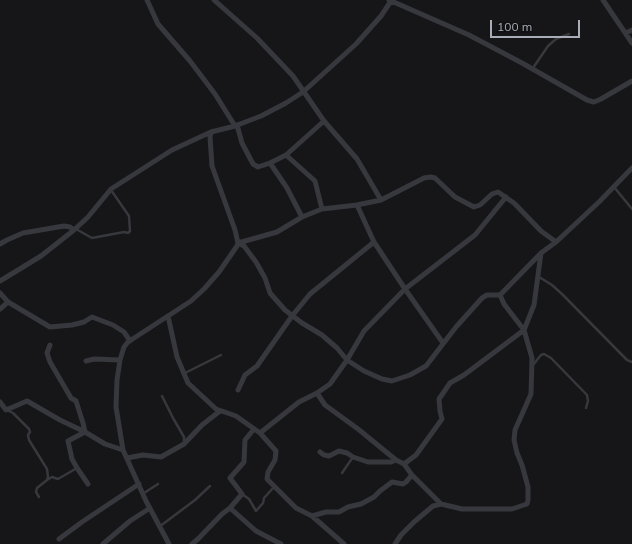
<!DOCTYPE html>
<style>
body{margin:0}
#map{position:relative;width:632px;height:544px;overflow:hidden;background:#161618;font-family:Mulish,sans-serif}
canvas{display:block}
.scale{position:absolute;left:490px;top:20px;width:90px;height:18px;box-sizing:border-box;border:2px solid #a8adb8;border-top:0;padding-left:5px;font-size:12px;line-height:14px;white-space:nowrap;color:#a8adb8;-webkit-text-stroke:3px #111113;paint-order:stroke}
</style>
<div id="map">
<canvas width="632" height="544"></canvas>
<div class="scale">100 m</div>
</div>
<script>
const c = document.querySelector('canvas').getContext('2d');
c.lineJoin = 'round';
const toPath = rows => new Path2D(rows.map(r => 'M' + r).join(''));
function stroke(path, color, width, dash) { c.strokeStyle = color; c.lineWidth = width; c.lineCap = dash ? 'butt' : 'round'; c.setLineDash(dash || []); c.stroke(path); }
const service = toPath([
 [533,68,548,46,556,39,569,34],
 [614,187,632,209],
 [76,229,92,238,124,232,128,233,130,231,129,216,111,190],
 [539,277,552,285,562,294,627,360,632,362],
 [533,365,541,355,544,354,551,358,587,395,588,401,586,408],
 [183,374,221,355],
 [162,396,173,418,184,437,184,443],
 [7,410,13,413,29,429,30,432,28,435,29,440,47,469,48,477,47,480,37,488,36,492,39,497],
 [342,473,353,457],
 [47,480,52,477,58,479,77,468],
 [144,493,158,484],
 [242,494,249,499,256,511,263,503,264,498,274,487],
 [159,527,195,500,210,486]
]);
const minor = toPath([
 [147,0,158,24,190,61,215,94,235,126],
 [214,0,257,38,293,76,324,121,357,159,381,200],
 [389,0,469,35,522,63,587,100,594,102,601,99,632,81],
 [603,0,632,43],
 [626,33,632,30],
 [237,125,242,143,253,164,258,167,270,163],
 [286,155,315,181,322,209],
 [357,205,374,242,405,289,443,343],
 [302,217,287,188,270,163,286,155,324,121],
 [238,243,277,232,302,217,322,209,357,205,381,200,424,178,431,177,435,178,455,197,474,207,480,205,492,194,498,192,514,203,541,231,556,242],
 [238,243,244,246,256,262,265,278,270,293,285,310,302,323,322,335,337,348,347,360,364,371,382,379,392,381,410,375,426,366,456,327,482,298,487,295,500,295],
 [0,244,7,240,23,233,64,226,70,227,74,230],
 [0,281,41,256,74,230,88,217,111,189,172,150,211,132],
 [0,293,8,302,50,327,72,325,84,322,92,317,113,325,124,332,130,341],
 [0,309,8,302],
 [168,316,177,357,188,383,216,409,236,416,260,433,276,451,275,460,268,472,267,479,296,508,312,516,344,544],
 [50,345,47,353,50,362,71,398,76,401,83,423,85,432,68,441,72,459,77,468,88,484],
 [86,361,94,359,120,360],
 [238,390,245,375,257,366,292,316,310,294,374,242],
 [0,402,6,410,27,401,60,420,85,432,105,444,123,450],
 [260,433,299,402,317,393],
 [320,452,324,455,329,456,339,451,347,453,353,457,368,462,391,462,396,460],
 [127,458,143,455,161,457,184,444,202,425,220,411],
 [404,464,416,455,442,419,440,411,439,399,450,383,464,375,524,330,534,305,541,253],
 [441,504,412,475,404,464,396,460,358,429,325,405,317,393,330,384,347,360,364,331,405,289,475,235,506,197],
 [230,508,256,531,281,544],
 [312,516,326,512,339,512,348,507,361,504,374,497,380,491,392,482,403,484,406,482,412,475],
 [59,539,82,522,139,484],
 [103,544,130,521,150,508],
 [169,544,146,501,123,450,116,407,117,380,120,360,124,347,128,342,191,301,204,289,219,272,237,246,238,243,235,230,212,166,210,137,211,132,235,126,261,116,286,103,303,92,356,44,381,16,391,1],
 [192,544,198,539,222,514,230,508,242,494,230,478,244,462,245,440,254,429],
 [395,544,401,535,414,522,433,506,441,504,462,509,512,509,527,504,528,500,528,487,522,465,517,453,514,440,515,430,531,394,532,358,524,330,504,304,500,295,541,253,556,242,599,202,632,168]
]);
stroke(service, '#37383d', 2.5);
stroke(minor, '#37383d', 5);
</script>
